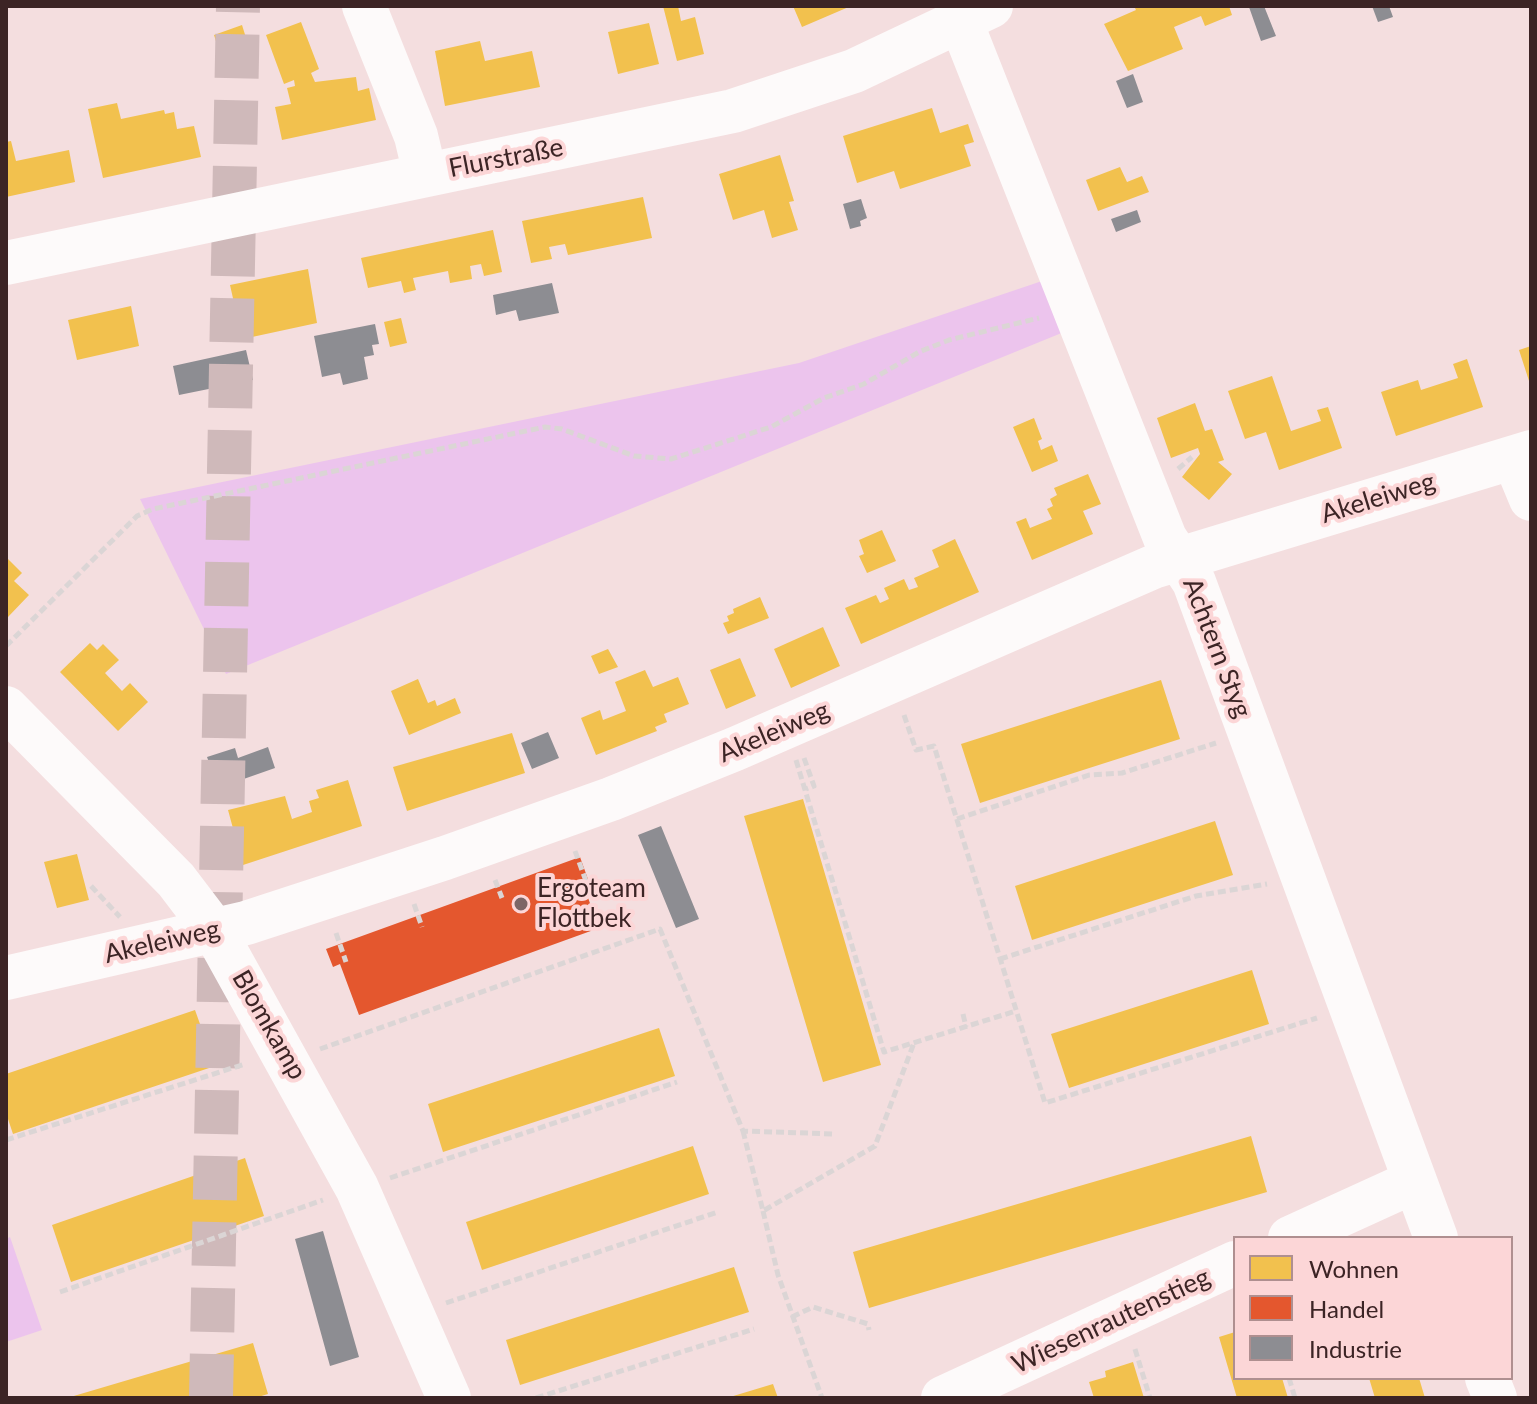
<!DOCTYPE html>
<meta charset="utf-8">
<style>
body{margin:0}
#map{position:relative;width:1537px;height:1404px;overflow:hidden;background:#f4dedf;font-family:Lato,sans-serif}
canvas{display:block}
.frame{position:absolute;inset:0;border:8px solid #3c2425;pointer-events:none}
.legend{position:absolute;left:1233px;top:1236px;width:280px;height:144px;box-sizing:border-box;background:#fcd6d7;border:2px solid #af8f90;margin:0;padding:10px 14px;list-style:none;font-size:24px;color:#3c2425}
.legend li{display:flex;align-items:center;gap:16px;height:40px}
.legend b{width:40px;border:2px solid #af8f90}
</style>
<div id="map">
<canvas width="1537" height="1404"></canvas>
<div class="frame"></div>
<ul class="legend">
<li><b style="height:22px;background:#f2c14e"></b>Wohnen</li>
<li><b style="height:22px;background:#e4572e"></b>Handel</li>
<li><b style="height:22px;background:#8d8d92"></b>Industrie</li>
</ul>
</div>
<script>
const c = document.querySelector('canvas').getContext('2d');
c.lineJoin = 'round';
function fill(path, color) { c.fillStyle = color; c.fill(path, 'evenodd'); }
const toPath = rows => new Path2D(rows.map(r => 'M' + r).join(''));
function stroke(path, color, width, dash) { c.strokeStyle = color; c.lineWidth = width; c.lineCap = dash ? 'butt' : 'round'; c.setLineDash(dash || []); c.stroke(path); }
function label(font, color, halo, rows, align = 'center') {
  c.font = font + ' Lato,sans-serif'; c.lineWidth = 8; c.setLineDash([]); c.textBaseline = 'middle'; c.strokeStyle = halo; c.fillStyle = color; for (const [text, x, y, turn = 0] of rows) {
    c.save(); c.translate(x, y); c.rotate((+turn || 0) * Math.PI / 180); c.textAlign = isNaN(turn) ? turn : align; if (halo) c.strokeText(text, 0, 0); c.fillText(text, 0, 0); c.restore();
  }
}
const green = toPath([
 [1045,280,1064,332,226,674,140,499,799,363],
 [10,1237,42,1330,6,1342,6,1239]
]);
const homes = toPath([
 [663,6,678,6,681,21,695,17,704,54,677,61],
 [793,6,851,6,802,27],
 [1134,6,1229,6,1232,15,1205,26,1201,16,1174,27,1183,49,1128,71,1104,24,1136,10],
 [301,22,319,69,311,73,315,82,356,77,358,91,369,88,376,120,282,140,275,107,291,104,287,88,295,86,294,80,284,84,266,35],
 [649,23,659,64,618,74,608,32],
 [242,25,252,57,224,66,214,35],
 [480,41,485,61,532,51,540,87,445,106,435,51],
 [117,103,121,119,164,110,165,114,174,112,177,129,194,126,201,157,103,178,88,109],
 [932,108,940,133,968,124,974,142,964,145,971,166,900,189,894,171,857,183,843,136],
 [11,141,16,161,69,150,75,182,6,197,6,142],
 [780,155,794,201,789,202,798,230,772,238,764,210,733,220,719,174],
 [1120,167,1127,182,1142,176,1149,192,1098,211,1086,180],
 [643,197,652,238,568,255,565,244,549,247,552,259,531,263,522,221],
 [493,230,502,272,484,276,481,264,470,266,472,279,450,283,448,271,413,278,416,290,404,293,401,281,368,288,361,258],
 [308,269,317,323,252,337,249,323,239,325,230,285],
 [131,306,139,346,77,360,68,320],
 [401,318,407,343,390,347,384,322],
 [1531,346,1531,384,1530,384,1519,350],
 [1467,359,1483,407,1396,436,1381,392,1418,380,1421,390,1458,378,1453,364],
 [1272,376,1291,431,1321,421,1317,410,1328,407,1342,448,1279,470,1266,432,1245,439,1228,391],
 [1195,403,1205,431,1212,429,1224,460,1218,462,1232,474,1209,500,1182,477,1200,454,1198,448,1171,458,1157,418],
 [1034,418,1042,439,1038,441,1041,450,1052,445,1058,461,1032,472,1013,427],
 [1088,474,1101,504,1083,511,1093,534,1032,560,1016,522,1026,518,1030,528,1052,519,1047,509,1053,506,1050,499,1057,495,1054,488],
 [882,530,896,561,867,573,859,556,864,554,859,540],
 [955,539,979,592,861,644,845,608,876,595,880,603,889,599,884,588,904,579,909,590,918,587,914,578,939,567,932,550],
 [6,557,22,573,14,581,29,595,8,617],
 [760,597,769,618,728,634,723,623,729,621,727,616,734,613,733,609],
 [823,627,840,666,791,688,774,649],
 [90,643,97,650,103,644,119,660,105,673,122,691,130,683,148,702,118,731,60,672],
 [608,649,618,667,599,674,591,656],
 [740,658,756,696,726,709,710,670],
 [645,670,653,687,678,677,689,704,664,714,667,722,655,727,657,731,596,755,581,718,600,710,603,720,626,711,615,682],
 [418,679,428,703,435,700,437,706,455,698,461,713,409,735,391,691],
 [1161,680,1180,739,980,803,961,744],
 [512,733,525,773,407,811,393,767],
 [348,780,362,826,243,865,228,810,285,796,292,819,312,812,309,801,319,798,316,790],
 [803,799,881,1065,823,1082,744,816],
 [1215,821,1233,875,1032,940,1015,886],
 [77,854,89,900,57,908,44,862],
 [1252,970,1269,1024,1069,1088,1051,1034],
 [195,1010,215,1066,13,1134,6,1113,6,1074],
 [659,1028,675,1076,443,1152,428,1104],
 [1251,1136,1267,1192,869,1308,853,1252],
 [693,1146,709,1194,482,1270,466,1222],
 [245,1158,264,1216,71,1282,52,1225],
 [734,1267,749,1312,520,1385,506,1340],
 [1235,1332,1235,1378,1282,1378,1288,1398,1237,1398,1219,1337],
 [253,1343,268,1394,255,1398,67,1398],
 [1133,1362,1144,1398,1094,1398,1089,1382,1106,1377,1105,1371],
 [1369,1378,1419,1378,1425,1398,1375,1398],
 [773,1384,778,1398,730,1398,730,1397]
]);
const shops = toPath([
 [580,857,593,893,587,895,599,928,359,1015,340,964,333,967,326,949]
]);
const industry = toPath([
 [1253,6,1264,6,1276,36,1261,41,1249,7],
 [1372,6,1389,6,1393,17,1378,22],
 [1133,74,1143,102,1127,108,1116,81],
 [861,199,867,218,860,221,861,226,850,229,843,204],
 [1137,210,1141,222,1116,232,1111,219],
 [552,283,559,313,519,321,516,310,496,315,493,295],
 [375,324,379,344,372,345,374,355,364,357,368,379,343,385,340,373,322,377,314,336],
 [246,350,253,380,179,395,173,366],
 [548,732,559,758,532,769,521,743],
 [268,747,275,768,218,788,207,757,235,748,238,758],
 [661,826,699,919,676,928,638,835],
 [323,1231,359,1357,330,1366,295,1239]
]);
const minorTunnel = toPath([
 [211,1398,238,6]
]);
const path = toPath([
 [1178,469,1192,457],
 [6,646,137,516,153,509,545,427,562,429,634,456,671,459,771,427,824,398,864,384,919,352,949,340,1039,318],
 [904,715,916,750,934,746,1045,1103,1317,1018],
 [804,758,814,786,806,789],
 [796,760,884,1052,1016,1011],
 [957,819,1089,775,1122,773,1216,743],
 [575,851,589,889,584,891],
 [495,880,502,898],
 [91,886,120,917],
 [414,904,422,927],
 [336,933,346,962],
 [1000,959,1196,896,1267,884],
 [963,1014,966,1027],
 [320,1049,660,929,743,1131,835,1134],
 [743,1131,763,1211,875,1146,914,1043],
 [6,1140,245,1064],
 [390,1178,677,1082],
 [763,1211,778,1275,822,1398],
 [60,1292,323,1200],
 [446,1303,718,1212],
 [792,1317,813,1307,868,1324,869,1330],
 [1135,1349,1150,1398],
 [1289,1378,1295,1398],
 [536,1398,754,1329]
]);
const minor = toPath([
 [364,6,416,136,425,174],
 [961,22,1165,538,1194,582,1436,1238],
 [6,263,733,111,854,71,991,6],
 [1514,458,1531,499],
 [6,708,176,880,214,930,357,1188,449,1398],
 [6,978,246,923,445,858,611,799,735,749,1153,567,1531,452],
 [1290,1238,1415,1181],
 [1487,1378,1495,1398],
 [943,1398,1235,1263]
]);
const markers = [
 [521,904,8,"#7c6566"]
];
const streetNames = [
 ["Flurstraße",506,158,-11],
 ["Akeleiweg",1378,498,-17],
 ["Achtern Styg",1217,648,69],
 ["Akeleiweg",774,732,-23],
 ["Akeleiweg",162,942,-13],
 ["Blomkamp",269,1025,60],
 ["Wiesenrautenstieg",1111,1321,-25]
];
const poiNames = [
 ["Ergoteam",537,889],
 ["Flottbek",537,919]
];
fill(green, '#ecc4ed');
fill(homes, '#f2c14e');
fill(shops, '#e4572e');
fill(industry, '#8d8d92');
stroke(minorTunnel, '#cfb9ba', 44, [44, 22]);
stroke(path, '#dbd5d5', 5, [8, 4]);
stroke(minor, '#fdfafa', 44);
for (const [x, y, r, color] of markers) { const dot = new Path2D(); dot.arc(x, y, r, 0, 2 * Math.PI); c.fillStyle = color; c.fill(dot); stroke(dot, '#fcd6d7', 3); }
label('26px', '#3c2425', '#fcd6d7', streetNames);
label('26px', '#3c2425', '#fcd6d7', poiNames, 'left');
</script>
